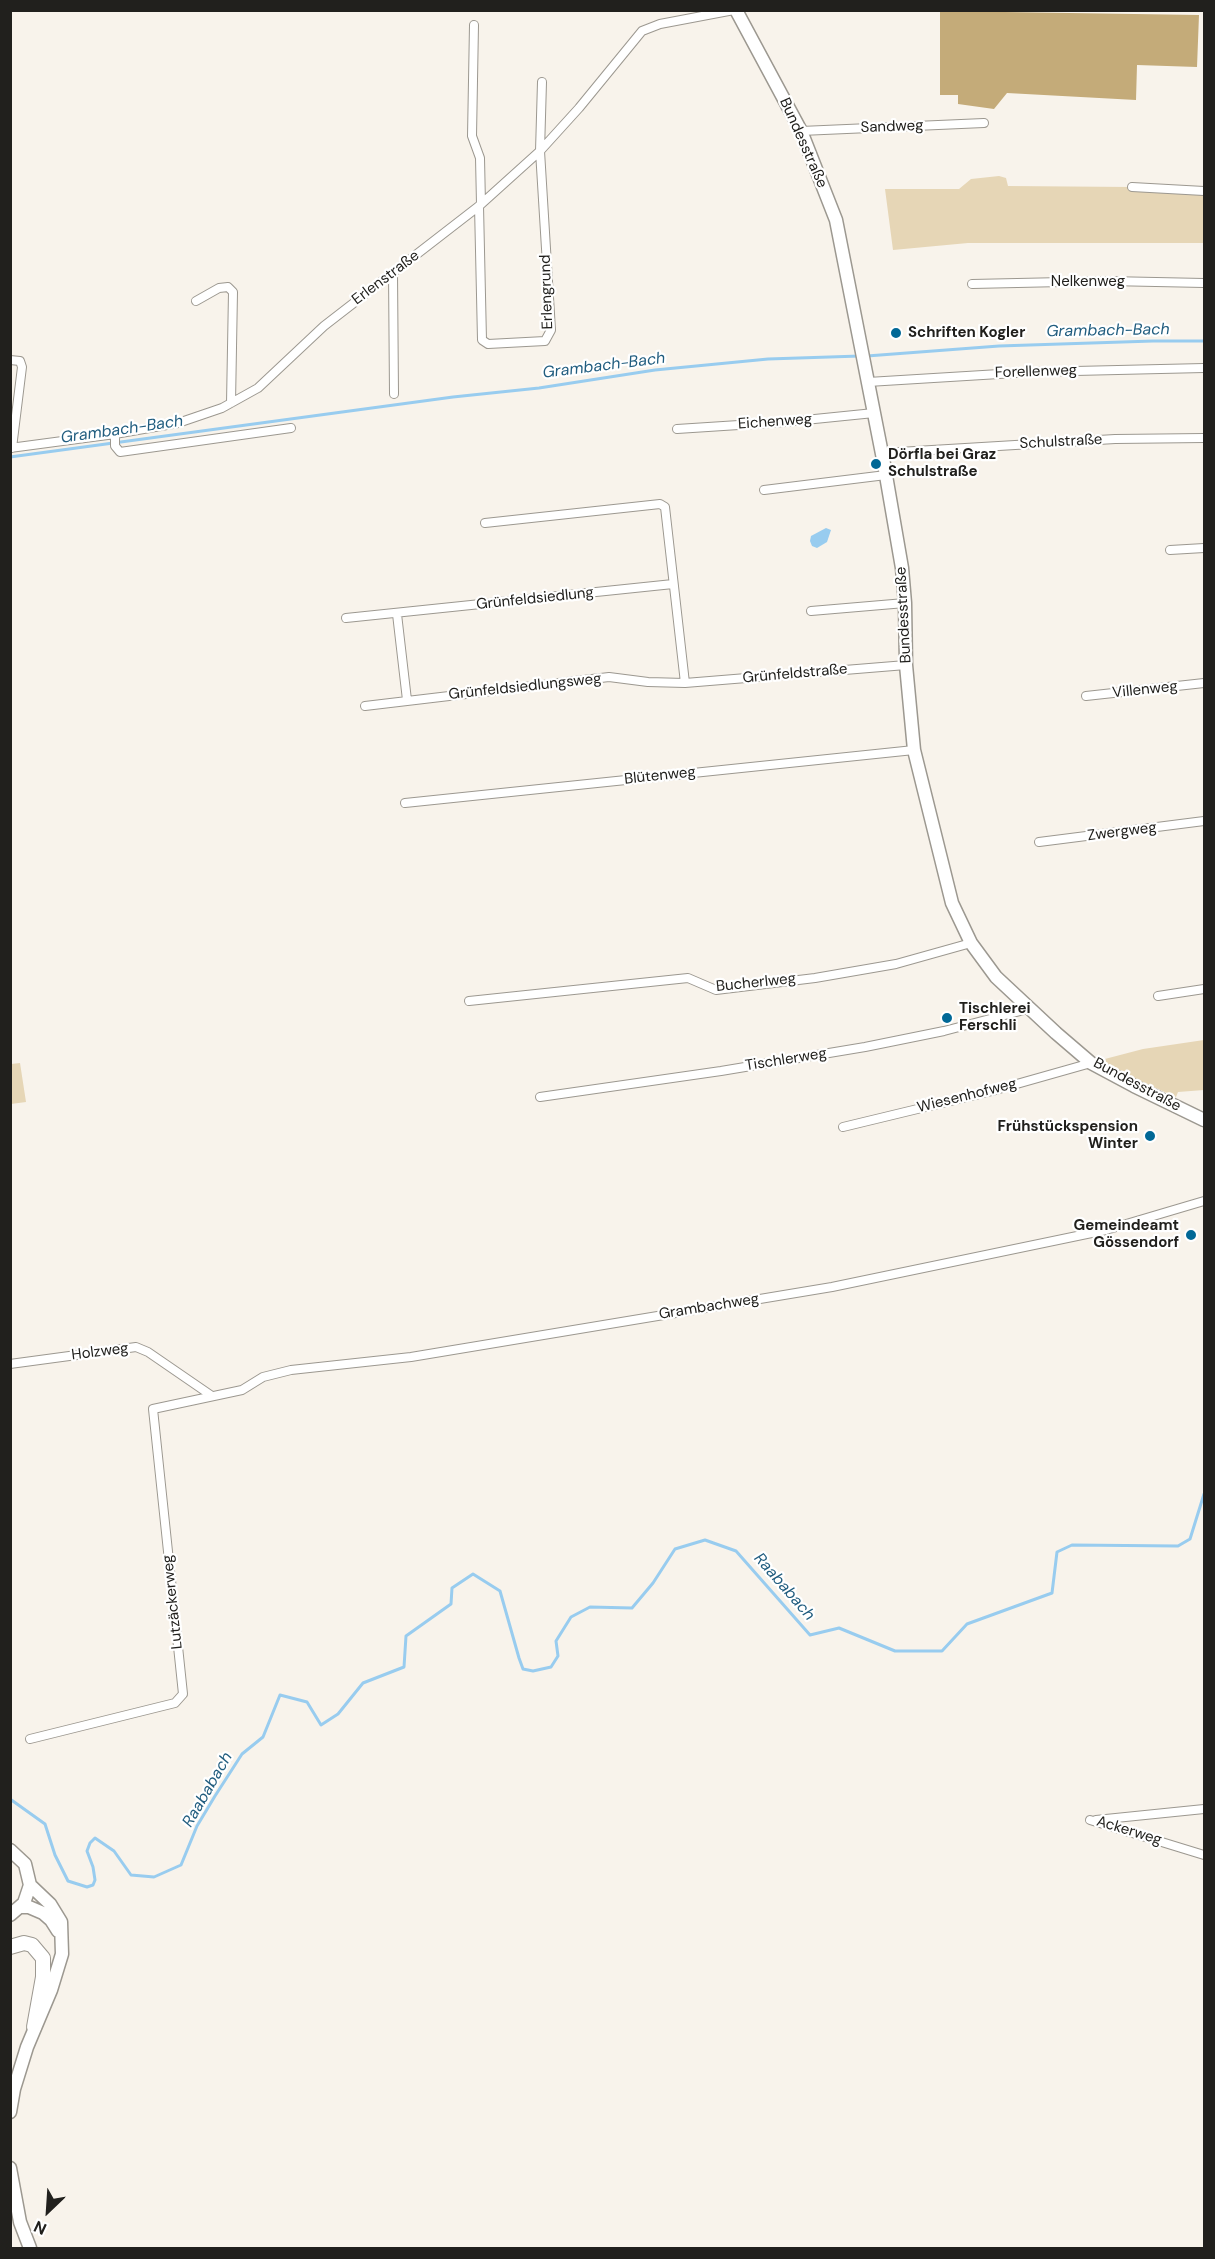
<!DOCTYPE html>
<meta charset="utf-8">
<style>
body{margin:0}
#map{position:relative;width:1215px;height:2259px;overflow:hidden;background:#f8f3eb;font-family:"DM Sans",sans-serif}
canvas{display:block}
.frame{position:absolute;inset:0;border:12px solid #21201d;pointer-events:none}
.north{position:absolute;left:18px;top:2181px;width:60px;height:60px;-webkit-text-stroke:4px #fff;paint-order:stroke;rotate:205deg;font-size:16px;font-weight:700;line-height:24px;text-align:center;color:#21201d}
.north::after{content:'';display:block;margin:auto;width:21px;height:27px;background:#21201d;clip-path:polygon(50% 0,100% 100%,50% 72%,0 100%)}
</style>
<div id="map">
<canvas width="1215" height="2259"></canvas>
<div class="frame"></div>
<div class="north">N</div>
</div>
<script>
const c = document.querySelector('canvas').getContext('2d');
c.lineJoin = 'round';
function fill(path, color) { c.fillStyle = color; c.fill(path, 'evenodd'); }
const toPath = rows => new Path2D(rows.map(r => 'M' + r).join(''));
function stroke(path, color, width, dash) { c.strokeStyle = color; c.lineWidth = width; c.lineCap = dash ? 'butt' : 'round'; c.setLineDash(dash || []); c.stroke(path); }
function label(font, color, halo, rows, align = 'center') {
  c.font = font + ' "DM Sans",sans-serif'; c.lineWidth = 4.5; c.setLineDash([]); c.textBaseline = 'middle'; c.strokeStyle = halo; c.fillStyle = color; for (const [text, x, y, turn = 0] of rows) {
    c.save(); c.translate(x, y); c.rotate((+turn || 0) * Math.PI / 180); c.textAlign = isNaN(turn) ? turn : align; if (halo) c.strokeText(text, 0, 0); c.fillText(text, 0, 0); c.restore();
  }
}
const green = toPath([
 [999,176,1006,178,1008,186,1132,187,1204,191,1204,243,968,243,893,250,885,189,959,189,971,179],
 [1204,1040,1204,1090,1178,1092,1176,1097,1122,1073,1101,1060,1143,1049],
 [20,1063,26,1102,11,1104,11,1064]
]);
const forest = toPath([
 [940,11,1199,15,1197,67,1137,65,1136,100,1007,93,994,109,958,104,958,95,940,95]
]);
const water = toPath([
 [826,528,831,530,827,542,817,548,812,546,810,541,811,536]
]);
const stream = toPath([
 [867,356,999,346,1153,341,1204,341],
 [10,457,453,397,539,388,655,370,768,359,860,356],
 [10,1799,45,1824,55,1855,68,1881,87,1887,93,1885,95,1880,93,1867,87,1851,90,1843,95,1838,114,1851,131,1875,154,1877,181,1865,197,1826,215,1796,242,1754,263,1737,280,1695,307,1702,321,1725,338,1714,363,1683,404,1667,406,1636,451,1604,452,1588,473,1574,500,1591,519,1658,523,1669,533,1671,551,1667,558,1656,556,1641,571,1617,590,1607,632,1608,653,1583,675,1549,705,1540,736,1551,810,1635,839,1628,895,1651,942,1651,967,1624,1052,1593,1057,1552,1072,1545,1178,1546,1190,1539,1204,1494]
]);
const minor = toPath([
 [474,25,472,136,480,158,481,204],
 [801,131,984,123],
 [1132,187,1204,191],
 [479,206,482,340,488,344,545,341,551,330,540,151,542,82],
 [393,273,394,394],
 [972,284,1108,281,1204,283],
 [196,301,219,288,228,287,233,292,231,403],
 [10,360,20,361,22,367,12,448],
 [868,382,1032,372,1204,368],
 [677,429,785,422,874,413],
 [115,434,115,446,120,452,291,428],
 [10,448,115,434,178,423,222,408,258,388,324,326,479,206,540,151,579,108,642,31,660,24,734,10],
 [882,453,1115,439,1204,438],
 [764,490,886,475],
 [485,523,660,504,665,507,685,683],
 [1170,550,1204,548],
 [811,611,905,603],
 [397,614,407,700],
 [346,618,673,584],
 [1086,696,1204,683],
 [365,706,609,677,648,682,685,683,906,665],
 [405,803,914,750],
 [1039,842,1204,821],
 [1158,996,1204,989],
 [469,1001,688,978,716,990,815,978,896,964,971,943],
 [540,1097,721,1071,865,1047,944,1031,1028,1009],
 [843,1127,992,1091,1091,1063],
 [10,1364,136,1347,148,1352,212,1396],
 [30,1739,175,1703,183,1694,153,1409,242,1390,263,1377,291,1370,411,1357,832,1287,1106,1230,1204,1201],
 [1090,1820,1204,1855],
 [1096,1820,1204,1809]
]);
const primary = toPath([
 [736,10,801,131,836,220,884,464,902,568,905,603,906,665,914,750,952,903,971,943,996,977,1056,1033,1091,1063,1134,1086,1204,1120],
 [10,1850,25,1864,30,1885,24,1903,10,1915],
 [21,1907,29,1907,43,1913,51,1920,58,1931],
 [10,2112,14,2089,27,2047,51,1990,62,1954,61,1922,50,1904,30,1885],
 [10,2168,20,2222,30,2248]
]);
const motorway = toPath([
 [10,1947,24,1943,32,1945,43,1958,43,1977,34,2027]
]);
const markers = [
 [896,333,6,"#016896"],
 [876,464,6,"#016896"],
 [947,1018,6,"#016896"],
 [1150,1136,6,"#016896"],
 [1191,1235,6,"#016896"]
];
const streetNames = [
 ["Sandweg",892,127,-2],
 ["Bundesstraße",803,143,66],
 ["Erlenstraße",386,278,-37],
 ["Nelkenweg",1088,282],
 ["Erlengrund",547,292,-92],
 ["Forellenweg",1036,372,-2],
 ["Eichenweg",775,422,-4],
 ["Schulstraße",1061,442,-3],
 ["Grünfeldsiedlung",535,599,-6],
 ["Bundesstraße",904,615,-93],
 ["Grünfeldstraße",795,674,-5],
 ["Grünfeldsiedlungsweg",525,687,-6],
 ["Villenweg",1145,690,-6],
 ["Blütenweg",660,776,-6],
 ["Zwergweg",1122,832,-7],
 ["Bucherlweg",756,983,-6],
 ["Tischlerweg",786,1060,-9],
 ["Bundesstraße",1137,1085,28],
 ["Wiesenhofweg",967,1096,-14],
 ["Grambachweg",709,1307,-9],
 ["Holzweg",100,1352,-7],
 ["Lutzäckerweg",173,1602,-96],
 ["Ackerweg",1129,1831,17]
];
const poiNames = [
 ["Schriften Kogler",908,333],
 ["Dörfla bei Graz",888,455],
 ["Schulstraße",888,472],
 ["Tischlerei",959,1009],
 ["Ferschli",959,1026],
 ["Frühstückspension",1138,1127,"right"],
 ["Winter",1138,1144,"right"],
 ["Gemeindeamt",1179,1226,"right"],
 ["Gössendorf",1179,1243,"right"]
];
const waterNames = [
 ["Grambach-Bach",1108,331,-1],
 ["Grambach-Bach",604,366,-7],
 ["Grambach-Bach",122,430,-8],
 ["Raababach",784,1587,49],
 ["Raababach",208,1790,-60]
];
fill(green, '#e6d6b6');
fill(forest, '#c4ab79');
fill(water, '#98ccef');
stroke(stream, '#98ccef', 3);
stroke(minor, '#9c9890', 10);
stroke(primary, '#9c9890', 15);
stroke(motorway, '#9c9890', 16);
stroke(minor, '#fff', 8);
stroke(primary, '#fff', 12);
stroke(motorway, '#fff', 14);
for (const [x, y, r, color] of markers) { const dot = new Path2D(); dot.arc(x, y, r, 0, 2 * Math.PI); c.fillStyle = color; c.fill(dot); stroke(dot, '#fff', 2); }
label('15px', '#21201d', '#fff', streetNames);
label('bold 15px', '#21201d', '#fff', poiNames, 'left');
label('italic 16px', '#215d7f', '#fff', waterNames);
</script>
